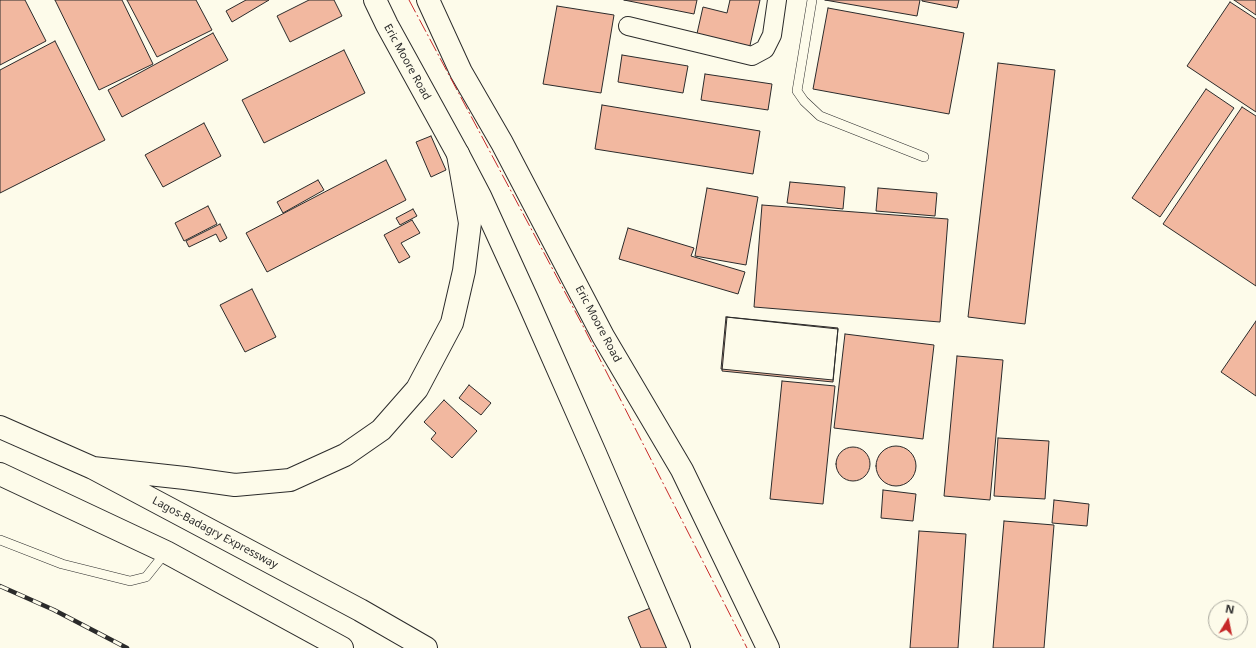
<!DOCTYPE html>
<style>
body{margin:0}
#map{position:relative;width:1256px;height:648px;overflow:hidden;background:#fdfbea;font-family:"Noto Sans",sans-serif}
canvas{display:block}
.north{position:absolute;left:1208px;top:600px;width:40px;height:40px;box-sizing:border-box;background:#fdfbea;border:1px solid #a9a89e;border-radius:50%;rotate:10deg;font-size:11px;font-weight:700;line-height:16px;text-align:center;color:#2b2b2b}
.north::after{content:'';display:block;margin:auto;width:14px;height:18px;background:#c62828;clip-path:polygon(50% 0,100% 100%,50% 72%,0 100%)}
</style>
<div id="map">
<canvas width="1256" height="648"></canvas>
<div class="north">N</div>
</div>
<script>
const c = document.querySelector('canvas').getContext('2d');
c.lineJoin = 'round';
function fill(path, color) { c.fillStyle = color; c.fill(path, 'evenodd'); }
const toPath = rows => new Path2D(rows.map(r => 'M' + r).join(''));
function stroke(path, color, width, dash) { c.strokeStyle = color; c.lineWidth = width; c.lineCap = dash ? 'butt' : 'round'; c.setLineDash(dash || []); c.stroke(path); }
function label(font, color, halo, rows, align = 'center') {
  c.font = font + ' "Noto Sans",sans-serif'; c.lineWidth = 3; c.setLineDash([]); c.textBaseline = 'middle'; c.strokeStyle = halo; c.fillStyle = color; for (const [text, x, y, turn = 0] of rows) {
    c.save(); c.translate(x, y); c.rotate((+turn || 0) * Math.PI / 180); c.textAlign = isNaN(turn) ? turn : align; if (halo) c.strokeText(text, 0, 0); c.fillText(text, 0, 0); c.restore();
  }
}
const building = toPath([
 [0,0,25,0,46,41,0,65,0,0],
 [55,0,122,0,153,64,99,90,55,0],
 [127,0,196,0,212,30,157,57,127,0],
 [246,0,269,0,232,22,226,11,246,0],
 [309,0,334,0,342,16,290,42,277,16,309,0],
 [624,0,697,0,694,14,624,0],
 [730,0,760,0,749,50,696,38,703,7,727,13,730,0],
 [825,0,920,0,917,16,825,0],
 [922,0,959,0,957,8,922,1,922,0],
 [1234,0,1256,0,1256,15,1234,0],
 [1230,2,1256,19,1256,112,1187,66,1230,2],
 [557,6,614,15,601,93,543,84,557,6],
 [828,8,964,33,949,114,813,89,828,8],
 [213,33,228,60,122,117,108,90,213,33],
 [55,41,105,140,0,193,0,70,55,41],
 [344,50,365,93,264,143,242,100,344,50],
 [622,55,688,66,683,93,618,82,622,55],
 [998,63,1055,70,1025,324,968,317,998,63],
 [705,74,772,84,768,110,701,100,705,74],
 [1206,89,1234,108,1160,217,1132,198,1206,89],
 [602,105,760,131,753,174,595,149,602,105],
 [1242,107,1256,116,1256,286,1163,224,1242,107],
 [204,123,221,156,163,187,145,155,204,123],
 [431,136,446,170,431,177,416,142,431,136],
 [386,160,406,200,267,272,246,233,386,160],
 [318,180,324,190,283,213,277,202,318,180],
 [790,182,845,187,843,209,787,203,790,182],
 [707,188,758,197,746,265,695,256,707,188],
 [878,188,937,193,935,216,876,211,878,188],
 [762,205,948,219,940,322,754,307,762,205],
 [208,206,217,224,184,241,175,223,208,206],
 [413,209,417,216,400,225,396,218,413,209],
 [412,220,420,233,401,243,410,257,399,263,384,235,412,220],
 [220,224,227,238,220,242,216,234,189,247,186,241,220,224],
 [628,228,694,248,691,256,745,272,738,294,619,259,628,228],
 [252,289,276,337,245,352,220,305,252,289],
 [726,317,838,329,833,380,721,369,726,317],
 [727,317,838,328,833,382,722,371,727,317],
 [1256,321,1256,396,1221,372,1256,321],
 [845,334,934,345,923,439,834,428,845,334],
 [957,356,1003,360,990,500,944,496,957,356],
 [782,381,835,386,823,504,770,499,782,381],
 [469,385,491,403,481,415,459,398,469,385],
 [444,400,477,431,452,458,431,439,436,433,424,422,444,400],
 [998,438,1049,441,1045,499,994,496,998,438],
 '876 466a20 20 0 1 1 40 0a20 20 0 1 1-40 0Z',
 '836 464a17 17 0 1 1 34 0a17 17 0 1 1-34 0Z',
 [883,490,916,494,913,521,881,518,883,490],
 [1054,500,1089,504,1087,526,1052,523,1054,500],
 [1004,521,1054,525,1044,648,993,648,1004,521],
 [919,531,966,534,958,648,910,648,919,531],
 [653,607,670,648,641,648,628,617,653,607]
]);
const lane = toPath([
 [812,0,797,91,804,101,820,116,924,157],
 [0,540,62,564,130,581,146,577,166,552]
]);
const street = toPath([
 [628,26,752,56,765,49,772,35,777,0]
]);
const secondary = toPath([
 [375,0,387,25,458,154,480,196,527,299,595,453,679,648],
 [428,0,461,72,502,143,603,336,682,470,768,648]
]);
const highway = toPath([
 [0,427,93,468,360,610,426,648],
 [93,468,185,478,235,485,290,480,345,455,381,430,417,389,452,323,464,271,470,223,458,154],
 [0,474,166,552,342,648]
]);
const rail = toPath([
 [0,586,54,610,127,648]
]);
const power = toPath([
 [409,0,583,326,747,648]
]);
const streetNames = [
 ["Eric Moore Road",407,62,61],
 ["Eric Moore Road",598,324,62],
 ["Lagos-Badagry Expressway",215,533,28]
];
fill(building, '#f2b8a0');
stroke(building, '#2b2b2b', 1);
stroke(lane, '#2b2b2b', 10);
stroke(street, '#2b2b2b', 20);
stroke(secondary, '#2b2b2b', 24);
stroke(highway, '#2b2b2b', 24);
stroke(lane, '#fdfbea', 9);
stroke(street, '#fdfbea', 18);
stroke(secondary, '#fdfbea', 22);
stroke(highway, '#fdfbea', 22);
stroke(rail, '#2b2b2b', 4.5);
stroke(rail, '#fdfbea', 3, [9]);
stroke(power, '#c62828', 1, [14, 3, 2, 3]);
label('11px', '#2b2b2b', '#fdfbea', streetNames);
</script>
